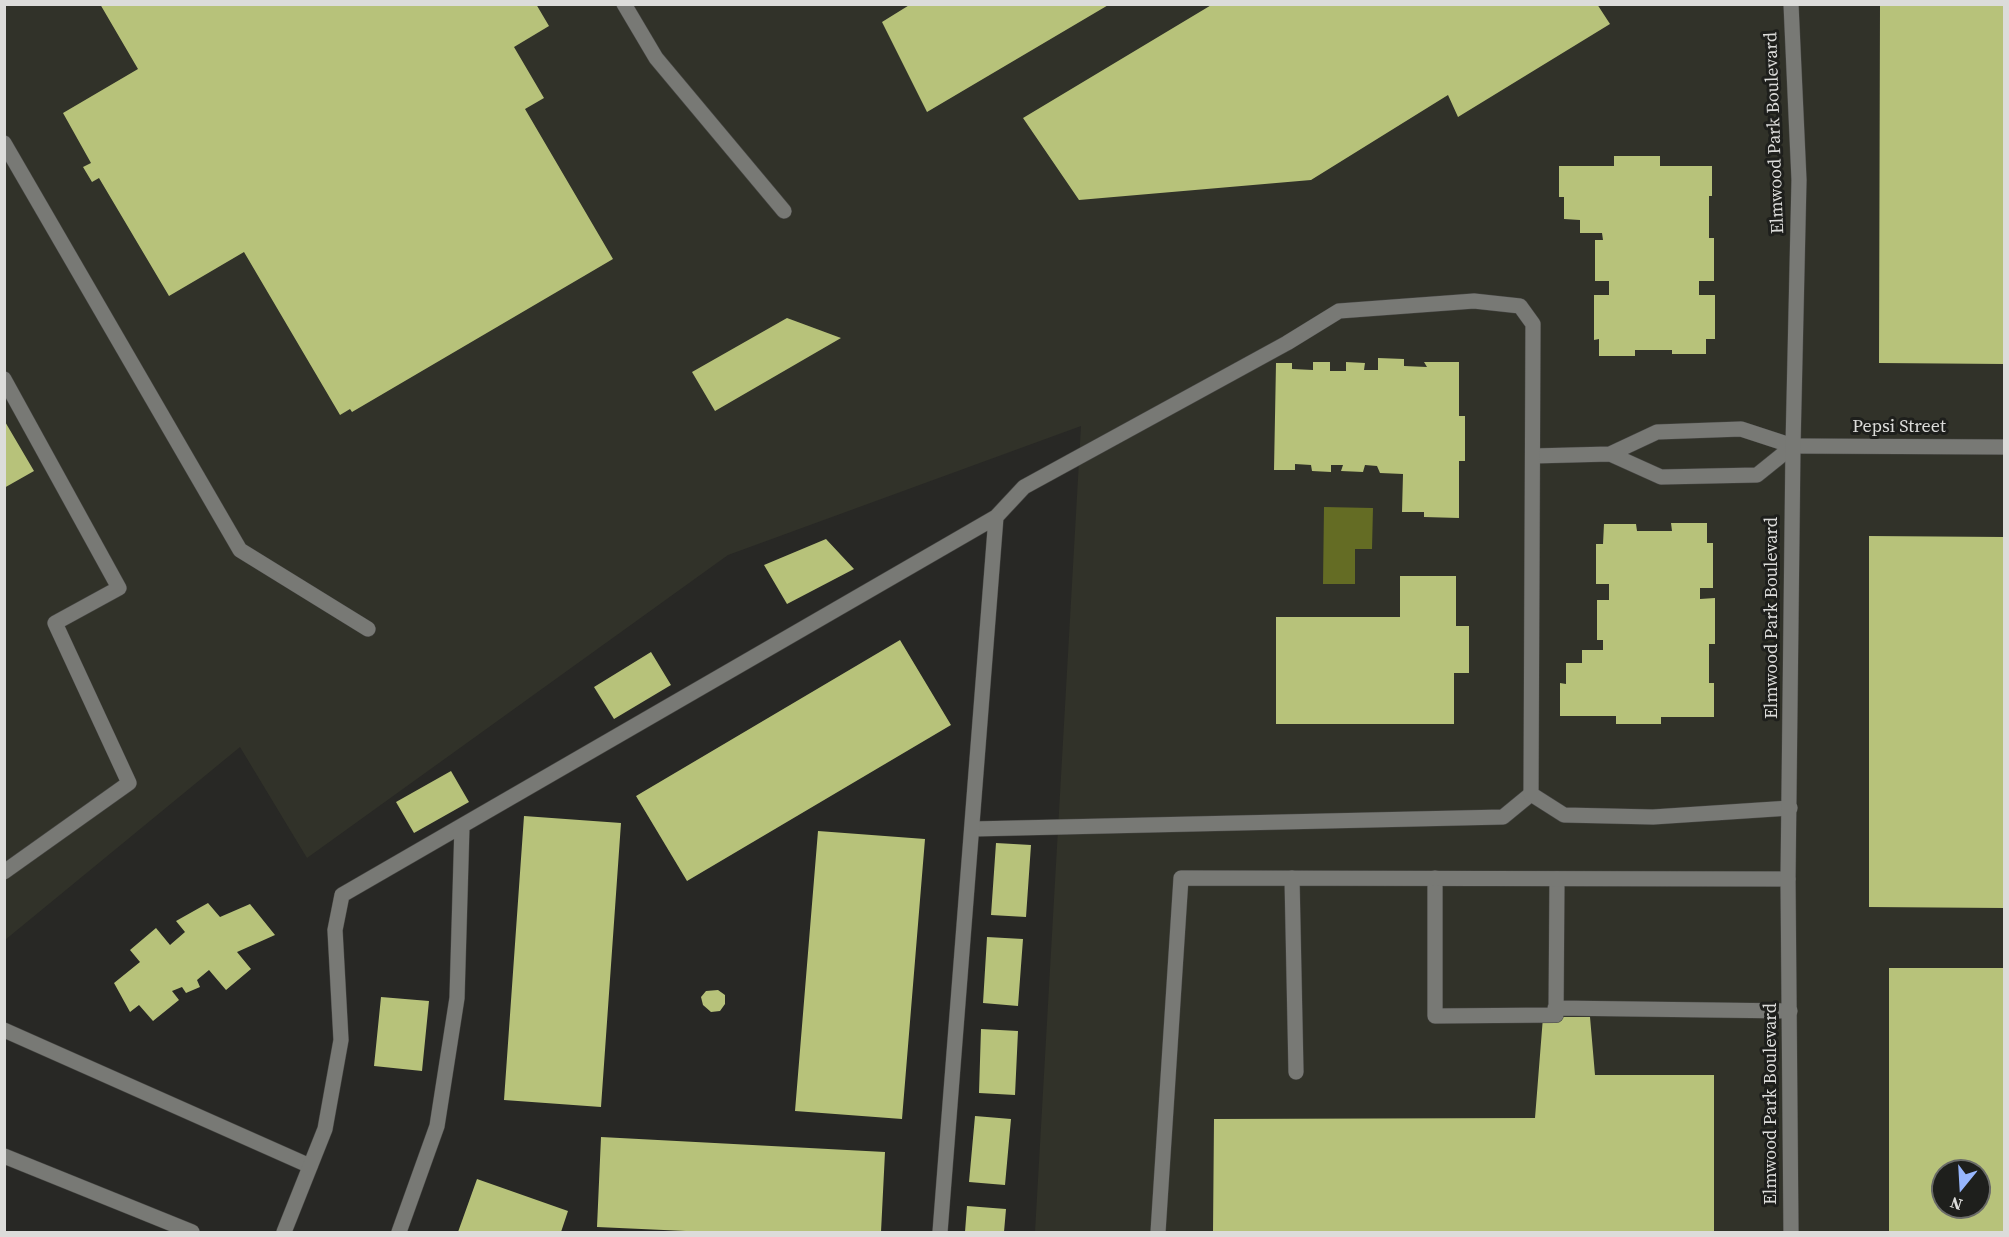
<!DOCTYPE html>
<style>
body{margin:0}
#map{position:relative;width:2009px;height:1237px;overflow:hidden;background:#282825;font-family:"Source Serif 4",serif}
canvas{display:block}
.frame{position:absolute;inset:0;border:6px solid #dcdcda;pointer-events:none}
.north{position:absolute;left:1931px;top:1159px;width:60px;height:60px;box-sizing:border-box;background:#1e1f1c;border:2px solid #6a6b68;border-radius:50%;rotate:198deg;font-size:16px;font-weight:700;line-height:24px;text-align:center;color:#dcdcda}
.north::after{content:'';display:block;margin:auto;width:21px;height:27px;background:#97b6fd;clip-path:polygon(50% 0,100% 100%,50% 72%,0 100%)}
</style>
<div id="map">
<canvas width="2009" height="1237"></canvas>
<div class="frame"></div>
<div class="north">N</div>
</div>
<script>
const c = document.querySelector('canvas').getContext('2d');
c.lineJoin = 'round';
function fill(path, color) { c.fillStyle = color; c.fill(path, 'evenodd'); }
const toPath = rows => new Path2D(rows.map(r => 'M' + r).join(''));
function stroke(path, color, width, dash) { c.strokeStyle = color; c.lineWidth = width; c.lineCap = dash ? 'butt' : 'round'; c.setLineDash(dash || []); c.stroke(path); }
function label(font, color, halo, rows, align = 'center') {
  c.font = font + ' "Source Serif 4",serif'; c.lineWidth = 6; c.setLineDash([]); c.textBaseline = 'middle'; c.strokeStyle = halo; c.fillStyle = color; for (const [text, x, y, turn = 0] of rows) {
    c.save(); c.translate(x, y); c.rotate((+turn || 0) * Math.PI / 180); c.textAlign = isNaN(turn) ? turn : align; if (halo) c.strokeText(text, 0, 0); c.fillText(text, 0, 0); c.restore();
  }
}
const built = toPath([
 [5,5,2004,5,2004,1232,1035,1232,1081,426,728,555,307,858,240,747,5,940],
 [1943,1171,1979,1171,1979,1207,1943,1207]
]);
const water = toPath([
 [1324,507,1373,508,1372,549,1355,549,1355,584,1323,584]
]);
const building = toPath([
 [100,4,536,4,549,26,514,47,544,98,525,109,613,259,352,412,350,409,340,415,244,252,169,296,99,178,92,182,83,167,91,163,63,113,138,69],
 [911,4,1110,4,927,112,882,22],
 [1213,4,1597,4,1610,24,1458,117,1448,95,1311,180,1079,200,1023,118],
 [1880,4,2004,4,2004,364,1879,363],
 [1614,156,1660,156,1660,166,1712,166,1712,196,1709,196,1709,238,1714,238,1714,281,1699,281,1699,295,1715,295,1715,339,1706,339,1706,354,1672,354,1672,350,1635,350,1635,356,1599,356,1599,339,1594,340,1594,295,1609,295,1609,281,1595,281,1595,240,1603,240,1602,233,1580,233,1580,220,1564,219,1564,197,1559,197,1559,166,1614,166],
 [787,318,841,338,715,411,692,372],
 [1378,358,1404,359,1404,366,1427,367,1424,362,1459,362,1459,416,1465,416,1465,461,1459,461,1459,518,1424,517,1424,512,1402,512,1403,474,1380,473,1377,466,1365,465,1363,472,1341,471,1343,465,1331,465,1331,472,1312,471,1311,465,1295,464,1295,470,1274,470,1276,363,1292,363,1292,369,1313,370,1313,362,1330,362,1330,371,1346,371,1346,362,1365,363,1364,370,1378,370],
 [4,420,34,471,4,488],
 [1671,523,1707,523,1707,543,1713,543,1713,588,1700,588,1700,599,1715,598,1715,644,1709,644,1709,683,1714,683,1714,717,1661,717,1661,724,1616,724,1616,716,1560,716,1560,683,1566,684,1566,663,1582,663,1582,650,1603,650,1603,640,1597,640,1597,600,1609,600,1609,584,1596,584,1596,544,1603,544,1604,524,1636,524,1637,531,1672,531],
 [1869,536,2004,537,2004,908,1869,907],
 [826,539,854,569,787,604,764,565],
 [1400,576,1456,576,1456,626,1469,626,1469,673,1454,673,1454,724,1276,724,1276,617,1400,617],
 [900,640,951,725,687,881,636,796],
 [651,652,671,685,614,719,594,687],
 [451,771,469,802,414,833,396,802],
 [524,816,621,823,601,1107,504,1100],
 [818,831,925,839,902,1119,795,1111],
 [996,843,1031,845,1026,917,991,915],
 [208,903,220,917,250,904,275,935,237,952,251,969,226,990,209,970,197,980,200,987,186,993,182,987,172,991,179,1000,153,1021,139,1005,130,1012,114,983,140,962,130,950,156,928,170,945,185,932,176,921],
 [987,937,1023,939,1018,1006,983,1003],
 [1889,968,2004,968,2004,1232,1889,1232],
 [1943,1171,1979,1171,1979,1207,1943,1207],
 [718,990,725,995,725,1004,720,1011,711,1012,703,1005,701,997,706,991],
 [381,997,429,1001,422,1071,374,1066],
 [1543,1017,1590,1017,1595,1075,1714,1075,1714,1232,1213,1232,1214,1119,1535,1118],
 [981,1029,1018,1031,1015,1095,979,1093],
 [975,1116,1011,1119,1005,1185,969,1182],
 [601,1137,885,1152,881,1232,708,1232,597,1227],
 [477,1179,568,1211,561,1232,458,1232],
 [967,1206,1006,1209,1004,1232,965,1232]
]);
const service = toPath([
 [624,4,656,58,784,211],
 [4,143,240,550,368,629],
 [4,379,119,588,55,623,129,783,4,872],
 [1533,456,1610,454,1657,432,1741,429,1793,446,1757,475,1661,477,1610,454],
 [972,829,1503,817,1531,794],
 [1292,878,1296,1072],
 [1435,878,1435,1016,1556,1015,1557,879],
 [1555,1008,1790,1011],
 [4,1030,310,1166],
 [4,1156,192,1232]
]);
const minor = toPath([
 [1793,446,2004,447],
 [996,517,1024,487,1287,343,1339,311,1474,301,1520,306,1533,324,1531,794,1564,815,1653,817,1790,808],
 [284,1232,325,1129,341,1040,335,930,342,895,996,517,940,1232],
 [399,1232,437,1126,457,998,462,826],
 [1158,1232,1181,878,1788,879]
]);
const tertiary = toPath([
 [1791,4,1799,180,1793,446,1788,879,1791,1232]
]);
const streetNames = [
 ["Elmwood Park Boulevard",1775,133,-92],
 ["Pepsi Street",1899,427],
 ["Elmwood Park Boulevard",1772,618,-90],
 ["Elmwood Park Boulevard",1771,1104,-90]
];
fill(built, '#313229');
fill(water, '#646c24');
fill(building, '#b7c27a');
stroke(service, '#464643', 16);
stroke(minor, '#464643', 16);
stroke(tertiary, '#464643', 16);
stroke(service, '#787975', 15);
stroke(minor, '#787975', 15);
stroke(tertiary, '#787975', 15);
label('18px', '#dcdcda', '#1e1f1c', streetNames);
</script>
